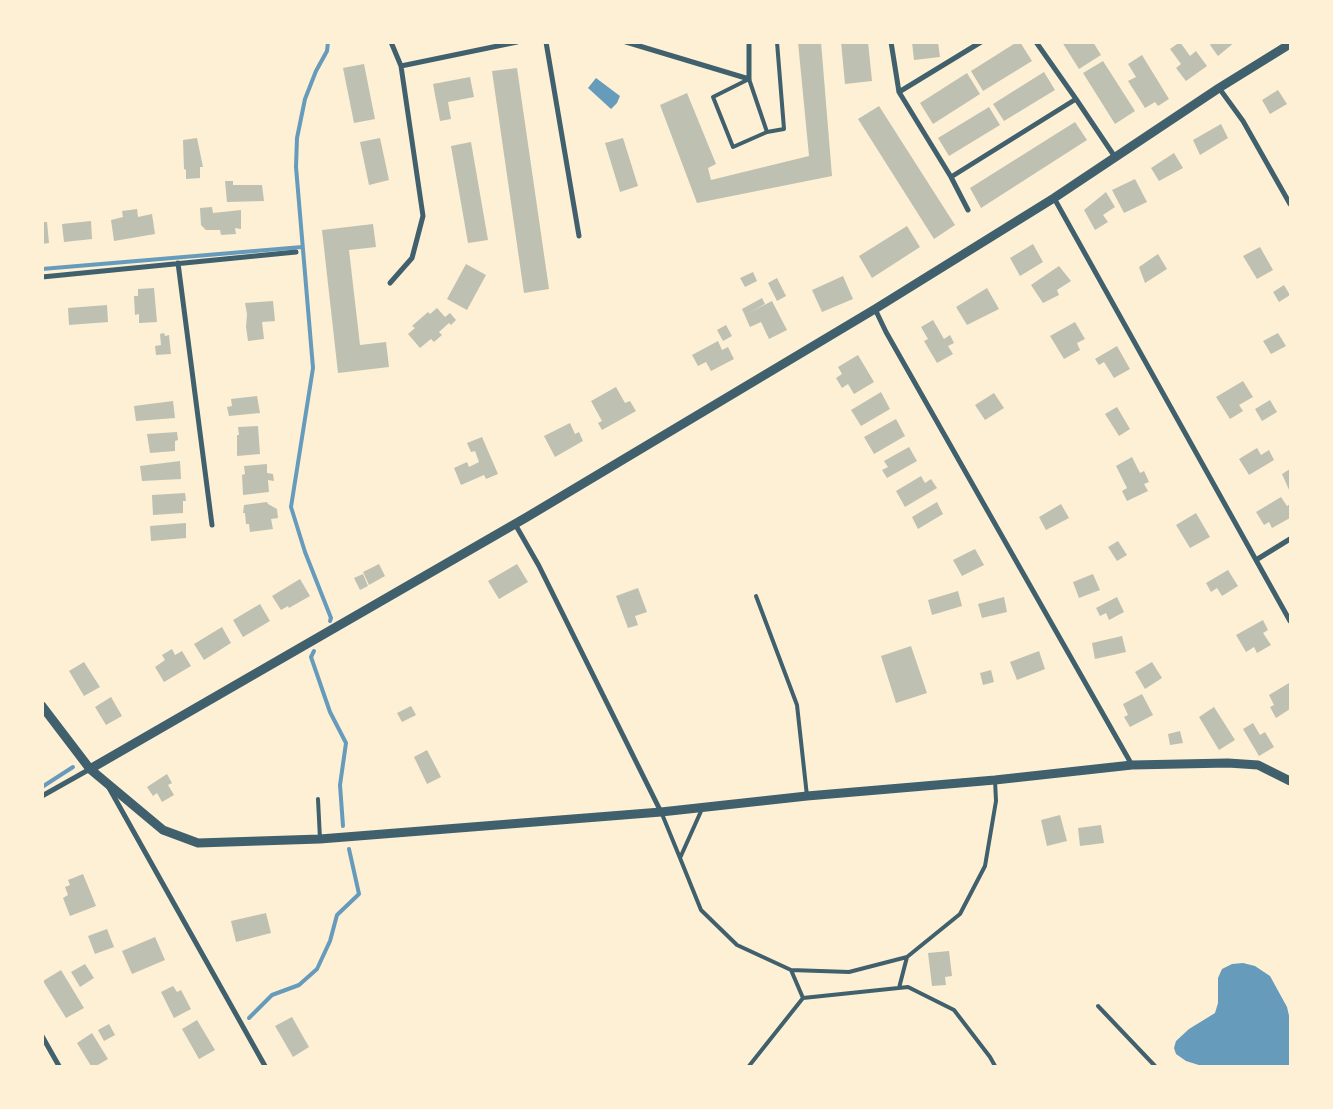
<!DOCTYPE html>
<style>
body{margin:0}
#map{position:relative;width:1333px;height:1109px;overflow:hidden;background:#fdf0d5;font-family:"Archivo Narrow",sans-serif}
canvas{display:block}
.frame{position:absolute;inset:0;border:44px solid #fdf0d5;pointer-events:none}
</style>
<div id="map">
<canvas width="1333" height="1109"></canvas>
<div class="frame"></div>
</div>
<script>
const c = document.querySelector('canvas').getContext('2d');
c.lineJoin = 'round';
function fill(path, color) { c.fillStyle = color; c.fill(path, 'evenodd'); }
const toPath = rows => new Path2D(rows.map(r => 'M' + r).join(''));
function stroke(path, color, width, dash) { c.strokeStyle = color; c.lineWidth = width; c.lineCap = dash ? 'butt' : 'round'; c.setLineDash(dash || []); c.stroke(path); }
const water = toPath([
 [596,78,620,96,617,103,611,109,588,88],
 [1243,963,1255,966,1270,976,1287,1007,1290,1020,1290,1066,1202,1066,1186,1061,1176,1054,1174,1048,1176,1041,1189,1029,1215,1013,1218,1003,1218,978,1222,969,1232,964]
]);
const stream = toPath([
 [328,42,327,51,316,71,305,99,297,138,296,167,313,368,291,507,305,552,331,618,330,621],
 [42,269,302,247],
 [314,651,311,657,330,712,346,743,340,785,343,826],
 [42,787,73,767],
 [249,1018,272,995,299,985,317,969,330,941,337,915,359,894,349,849]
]);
const building = toPath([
 [798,42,821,42,832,176,697,203,660,105,687,93,716,164,708,168,711,180,809,156],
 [841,42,868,42,872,81,845,84],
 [912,42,938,42,940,57,914,60],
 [1017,42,1020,42,1032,61,983,91,971,71],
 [1062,42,1093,42,1101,55,1079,69],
 [1180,42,1190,56,1196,51,1207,66,1186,81,1176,68,1181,64,1170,49],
 [1213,42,1235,42,1218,56,1210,45],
 [1142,55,1169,99,1158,106,1155,102,1145,108,1128,81,1136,77,1128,64],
 [1103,61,1135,111,1115,124,1083,73],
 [364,64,375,119,354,123,343,68],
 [517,68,549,289,524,293,492,71],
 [1044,72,1055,90,1004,121,993,104],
 [967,73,980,94,933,124,920,103],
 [470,77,474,97,448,102,451,119,440,121,433,84],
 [1278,90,1287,104,1270,114,1262,100],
 [879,106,955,225,934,239,858,119],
 [989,107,1000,125,949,156,938,138],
 [1075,122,1087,140,981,208,970,188],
 [1221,124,1228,138,1200,155,1193,140],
 [197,138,203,167,200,167,200,178,186,179,186,170,184,169,183,140],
 [380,138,389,180,369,185,360,142],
 [623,138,638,186,620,192,605,143],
 [471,142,488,240,468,243,451,146],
 [1174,153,1183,168,1159,181,1151,168],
 [1135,179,1147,202,1124,213,1112,190],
 [225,181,233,181,233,185,262,185,264,201,227,202],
 [1106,192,1115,207,1103,215,1108,222,1095,230,1084,210],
 [212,207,213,213,241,210,241,229,235,228,236,234,221,235,220,230,206,230,201,225,200,208],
 [137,209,138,217,152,214,155,234,114,241,111,220,123,217,122,211],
 [91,221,92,239,64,242,62,224],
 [42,222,47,222,49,243,42,244],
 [373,224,376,247,349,250,360,345,386,342,389,367,338,373,322,230],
 [907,226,920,247,872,278,859,256],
 [1033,244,1043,262,1020,276,1010,258],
 [1260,247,1273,270,1257,279,1243,256],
 [1158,254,1167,269,1145,283,1139,267],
 [466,264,486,275,467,310,447,299],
 [1059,266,1071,281,1057,290,1059,295,1043,303,1031,285],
 [753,272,757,281,745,287,740,278],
 [843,276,853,299,822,312,812,290],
 [777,278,786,296,777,301,768,283],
 [1284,285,1290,295,1279,302,1273,292],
 [154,288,157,322,139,323,139,314,135,315,134,296,138,296,138,289],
 [987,288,999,309,967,325,956,307],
 [762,298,765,304,749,313,772,301,787,330,769,339,761,322,750,327,742,309],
 [273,301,275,321,262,322,264,339,248,341,246,327,247,314,245,303],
 [107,305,108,322,69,325,68,308],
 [437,308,445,317,450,313,456,320,451,325,449,323,439,332,442,335,434,342,431,339,420,348,408,334,415,328,412,326,428,312,430,314],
 [933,320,944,339,950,335,954,343,948,346,953,354,937,363,924,341,928,339,921,327],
 [1075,322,1085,339,1077,343,1080,350,1064,359,1050,336],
 [726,325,732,336,723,341,717,330],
 [164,333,165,336,169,335,171,354,156,355,155,346,161,345,160,334],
 [1278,333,1286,346,1271,354,1263,341],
 [718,341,722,350,728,347,734,359,711,371,706,362,698,366,692,355],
 [1117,346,1130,369,1114,378,1104,362,1099,365,1095,359],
 [858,355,874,382,854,394,848,384,842,388,836,378,842,374,838,367],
 [1243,381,1253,397,1239,405,1243,411,1230,419,1216,397],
 [616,387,625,403,630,401,636,411,602,430,598,423,602,421,591,401],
 [881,392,890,409,861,426,851,410],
 [994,393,1004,408,985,420,975,405],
 [257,396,260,413,229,416,227,407,232,406,231,399],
 [1270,400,1277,412,1262,421,1255,409],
 [173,401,175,418,136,421,134,406],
 [1117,407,1130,429,1119,436,1105,414],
 [896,419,905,436,874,454,864,437],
 [570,423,575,434,579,432,583,441,555,457,544,436],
 [258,426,260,454,237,456,237,435,239,435,238,427],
 [177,432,178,440,175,441,175,451,150,453,147,434],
 [482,437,498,474,486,479,484,475,461,485,454,468,467,462,469,467,479,462,475,451,471,452,467,443],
 [909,447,917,461,887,478,882,470,888,467,884,461],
 [1257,448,1261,455,1269,450,1274,460,1249,475,1239,459],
 [1132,457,1140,473,1144,471,1149,482,1144,484,1148,491,1127,501,1122,491,1127,488,1116,466],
 [180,461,181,479,142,481,140,466],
 [267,464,267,473,273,474,274,481,268,480,269,492,243,495,242,475,245,474,244,466],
 [1290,469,1290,492,1282,474],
 [921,476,925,483,931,479,937,488,905,507,896,491],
 [185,493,186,501,183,501,183,513,153,515,152,495],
 [1281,497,1287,506,1290,504,1290,518,1272,528,1269,522,1264,525,1256,512],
 [267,502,268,504,277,509,278,518,271,519,273,529,250,532,249,524,246,524,245,513,243,513,244,505],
 [937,502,943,514,918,529,912,517],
 [1061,504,1069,518,1046,530,1039,517],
 [1196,513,1210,537,1190,548,1176,525],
 [186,523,186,538,151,541,150,526],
 [1118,541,1127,555,1117,561,1108,547],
 [975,549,984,565,962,576,953,560],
 [379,564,385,576,369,585,363,572],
 [517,564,528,582,499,599,488,581],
 [1228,570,1238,586,1222,596,1217,588,1211,592,1206,583],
 [363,574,368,586,360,590,354,578],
 [1093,574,1100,590,1079,598,1073,582],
 [300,579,310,596,289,608,288,606,281,610,272,596],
 [638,588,647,612,635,616,638,625,628,628,616,596],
 [958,591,962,606,932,615,928,600],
 [1004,597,1007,612,982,618,978,604],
 [1117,597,1124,612,1109,620,1106,613,1100,616,1096,608],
 [260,604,270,621,243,637,233,620],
 [1263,620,1268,630,1263,633,1271,645,1257,653,1254,647,1246,652,1236,635],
 [222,627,231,643,204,660,194,644],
 [1122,636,1126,652,1095,659,1092,643],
 [911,646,927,693,896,703,881,656],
 [172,649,175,655,182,651,191,666,164,682,155,667,165,660,162,655],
 [1039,651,1045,669,1017,680,1010,662],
 [84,662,100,687,84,696,69,671],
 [1152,662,1162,678,1145,689,1135,672],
 [991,670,994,682,983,685,980,673],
 [1289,683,1290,709,1276,718,1270,707,1274,705,1269,695],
 [1142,694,1153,715,1130,727,1124,717,1128,715,1123,704],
 [111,697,122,716,106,725,95,707],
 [411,706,416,715,402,722,397,713],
 [1214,707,1235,740,1219,750,1199,717],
 [1253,723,1260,735,1265,732,1274,747,1259,756,1243,729],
 [1180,731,1183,743,1170,745,1168,734],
 [427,750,441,777,427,784,414,757],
 [167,774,172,783,168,785,174,795,162,802,157,793,153,796,147,787],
 [1060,815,1067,841,1047,846,1041,820],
 [1101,825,1104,843,1080,846,1078,828],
 [83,874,96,906,70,916,63,898,68,895,65,887,70,885,68,880],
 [266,913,271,933,236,942,231,921],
 [107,929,114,947,95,954,88,936],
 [155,937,165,960,132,974,122,951],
 [949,951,952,976,945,977,946,985,932,986,928,953],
 [85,964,94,978,80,987,71,972],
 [61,970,84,1008,66,1018,43,981],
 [173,986,177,992,181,990,191,1009,174,1018,161,992],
 [292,1017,309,1047,293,1057,275,1026],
 [197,1020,215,1050,199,1059,182,1029],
 [109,1024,115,1035,104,1041,98,1030],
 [92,1033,108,1059,96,1066,91,1066,77,1043]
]);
const service = toPath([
 [767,132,749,79,713,97,733,147,767,132,784,129,777,42],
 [756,596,797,705,807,796],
 [318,799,320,839],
 [702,809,680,858,701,910,737,945,791,970,803,998],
 [662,814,680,858],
 [791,970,849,972,907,957],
 [899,988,907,957,960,914,985,866,996,801,995,780],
 [1098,1006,1155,1066],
 [749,1066,803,998,908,987,954,1010,990,1057,995,1066]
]);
const minor = toPath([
 [546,42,579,236],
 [626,42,749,79,749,42],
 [891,42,899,92,951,177,968,210],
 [401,66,517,42],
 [1219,88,1243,121,1290,204],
 [899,92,981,42],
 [1076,99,1115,157],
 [951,177,1076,99,1036,42],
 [1054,198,1290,621],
 [178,263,212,525],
 [42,277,296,252],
 [390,283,412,258,423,216,401,66,391,42],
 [875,309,886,332,1132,765],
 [515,524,539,566,661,812],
 [1256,560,1290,539],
 [108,786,265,1066],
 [42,796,90,769],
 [42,1036,59,1066]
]);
const tertiary = toPath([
 [42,706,90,769,163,830,198,843,320,839,661,812,807,796,995,780,1132,765,1228,763,1258,765,1290,781],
 [90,769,527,517,875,309,1054,198,1219,88,1290,44]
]);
fill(water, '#669bbc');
stroke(stream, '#669bbc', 4);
fill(building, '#bec0b2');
stroke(service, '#3f606c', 4);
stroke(minor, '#3f606c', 5);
stroke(tertiary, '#3f606c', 9);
</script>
